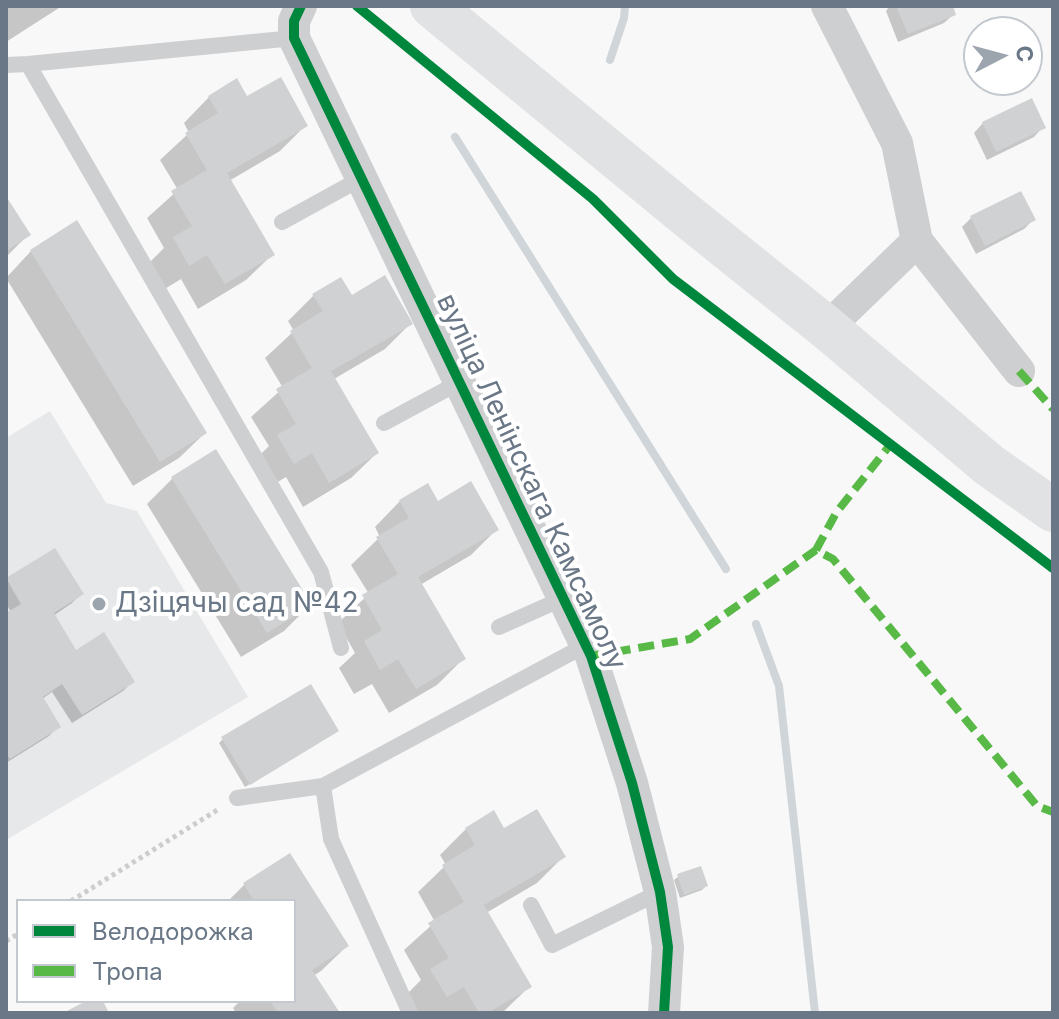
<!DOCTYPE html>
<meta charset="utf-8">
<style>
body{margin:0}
#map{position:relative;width:1059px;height:1019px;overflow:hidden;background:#f8f8f8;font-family:Inter,sans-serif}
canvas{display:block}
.frame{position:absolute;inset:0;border:8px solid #6a7786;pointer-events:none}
.legend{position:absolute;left:16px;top:899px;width:280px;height:104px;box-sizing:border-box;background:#fff;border:2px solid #c3c9cf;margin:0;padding:10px 14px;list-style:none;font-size:24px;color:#6a7786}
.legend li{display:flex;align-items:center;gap:16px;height:40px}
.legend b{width:40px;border:2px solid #c3c9cf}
.north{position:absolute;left:963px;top:16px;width:80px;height:80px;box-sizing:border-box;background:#fff;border:2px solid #c3c9cf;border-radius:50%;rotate:84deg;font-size:22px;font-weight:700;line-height:32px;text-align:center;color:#6a7786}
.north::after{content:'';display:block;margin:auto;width:28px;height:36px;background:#9ca4ae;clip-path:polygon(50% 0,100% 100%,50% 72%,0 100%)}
</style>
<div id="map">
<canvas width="1059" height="1019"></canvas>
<div class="frame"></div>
<ul class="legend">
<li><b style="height:10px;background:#00873e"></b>Велодорожка</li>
<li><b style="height:10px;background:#58b947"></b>Тропа</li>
</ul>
<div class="north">С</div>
</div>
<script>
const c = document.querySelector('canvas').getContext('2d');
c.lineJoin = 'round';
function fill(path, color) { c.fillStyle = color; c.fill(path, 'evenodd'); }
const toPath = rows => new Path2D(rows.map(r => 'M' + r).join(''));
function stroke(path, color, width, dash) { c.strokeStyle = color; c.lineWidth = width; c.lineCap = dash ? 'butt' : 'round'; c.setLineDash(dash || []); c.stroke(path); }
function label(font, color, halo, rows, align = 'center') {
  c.font = font + ' Inter,sans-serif'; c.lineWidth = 8; c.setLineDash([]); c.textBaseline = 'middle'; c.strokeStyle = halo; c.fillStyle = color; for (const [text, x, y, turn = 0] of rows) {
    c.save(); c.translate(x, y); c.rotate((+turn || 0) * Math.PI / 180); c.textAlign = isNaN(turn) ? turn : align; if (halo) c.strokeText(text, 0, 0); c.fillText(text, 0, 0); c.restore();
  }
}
const built = toPath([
 [50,411,106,503,137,511,248,697,6,840,6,438]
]);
const shadow = toPath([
 [6,6,62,6,6,42],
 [890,6,950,6,954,14,944,23,898,42,886,11],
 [209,97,247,99,306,125,280,151,229,181,272,255,246,280,198,309,181,279,163,290,148,264,164,248,147,218,178,190,160,160,189,133,184,123],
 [983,123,1043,127,1034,137,987,160,974,133],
 [6,199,28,235,6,257],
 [971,218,1033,220,1024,229,976,254,962,227],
 [31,251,205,433,179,458,133,486,6,278],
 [314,295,351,297,411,323,385,349,334,379,377,453,351,478,303,507,286,477,268,488,253,462,269,446,251,417,283,388,265,358,294,331,288,321],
 [173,478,310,605,284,631,241,657,147,504],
 [400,501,497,529,471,555,420,585,463,659,437,685,389,713,372,684,354,694,339,668,355,653,338,623,369,594,351,565,380,537,375,527],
 [54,551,81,594,72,603,53,616,75,653,132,682,123,691,72,723,52,692,42,699,58,726,49,736,6,763,6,616,11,612,6,604,6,581],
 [337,731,245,787,219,743,223,739],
 [466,829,504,831,563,857,537,883,486,913,529,987,502,1013,439,1013,438,1011,435,1013,415,1013,405,996,421,980,404,950,435,922,418,892,446,865,440,855],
 [289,856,347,946,321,971,313,976,337,1013,236,1013,233,1008,240,1001,294,1001,294,901,228,901,244,885],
 [679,876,706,886,702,890,680,898,674,880]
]);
const stream = toPath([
 [610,60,624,18,625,6],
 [455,137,726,569],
 [756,624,779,686,815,1013]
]);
const building = toPath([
 [896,6,953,6,956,15,908,34],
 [281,77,308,126,227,173,275,255,225,284,207,255,189,266,173,237,192,226,171,191,207,170,185,133,218,113,208,96,237,78,247,96],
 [1032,98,1046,128,996,152,982,122],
 [1021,191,1036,220,985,246,970,216],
 [6,196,31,235,6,251],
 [77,220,207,433,160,462,30,250],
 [385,275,413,324,331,371,379,453,329,483,312,453,294,464,277,435,296,424,276,389,312,368,290,331,323,311,312,294,341,277,352,295],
 [216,449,312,605,267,633,171,477],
 [471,481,499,530,418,577,466,659,416,689,398,659,380,670,364,641,382,630,362,595,398,574,376,537,409,518,399,500,428,483,438,501],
 [55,548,84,594,54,613,76,650,104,632,135,682,82,715,62,684,43,697,61,727,10,759,6,753,6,613,21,604,6,578],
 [311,684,339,731,250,785,221,737],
 [537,809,566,857,484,905,532,987,487,1013,479,1013,464,987,447,997,430,969,449,958,428,923,464,902,442,865,475,845,465,828,494,810,504,828],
 [290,853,349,946,312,970,340,1013,278,1013,270,1001,294,1001,294,901,254,901,243,883],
 [701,866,708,886,684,895,677,874],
 [86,1001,103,1001,109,1013,63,1013]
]);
const path = toPath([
 [71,901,219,809],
 [6,941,18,934]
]);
const service = toPath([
 [28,64,321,572,341,648],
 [6,65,28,64,294,38],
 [282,222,362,178],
 [384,423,460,382],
 [499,627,564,598],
 [323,786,331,839,410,1013],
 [237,798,323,786,586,645],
 [531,905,552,945,660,892]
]);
const minor = toPath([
 [301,6,294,21,294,38,591,656,632,783,660,892,668,947,664,1013],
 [827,6,897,143,917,241,1019,371],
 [827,328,917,241]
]);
const secondary = toPath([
 [432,6,691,219,827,328,989,465,1053,510]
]);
const quiet = toPath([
 [1019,371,1053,409],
 [816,550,836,513,890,445],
 [591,656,690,639,816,550,833,559,1037,806,1053,812]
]);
const cycleway = toPath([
 [301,6,294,21,294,38,591,656,632,783,660,892,668,947,664,1013],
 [357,6,593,199,673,279,1053,568]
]);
const markers = [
 [99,604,8,"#9ca4ae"]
];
const streetNames = [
 ["вуліца Ленінскага Камсамолу",531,482,65]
];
const poiNames = [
 ["Дзіцячы сад №42",115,604]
];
fill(built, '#e7e8e9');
fill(shadow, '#0003');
stroke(stream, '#cfd5d8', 8);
fill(building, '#cfd1d2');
stroke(path, '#cccdce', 5, [4, 4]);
stroke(service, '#cecfd1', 16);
stroke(minor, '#cecfd1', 32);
stroke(secondary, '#e1e2e3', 44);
stroke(quiet, '#58b947', 8, [16, 8]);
stroke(cycleway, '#00873e', 10);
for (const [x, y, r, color] of markers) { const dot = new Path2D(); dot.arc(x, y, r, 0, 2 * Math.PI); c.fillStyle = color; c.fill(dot); stroke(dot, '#fff', 3); }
label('28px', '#6a7786', '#fff', streetNames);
label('28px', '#6a7786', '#fff', poiNames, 'left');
</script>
